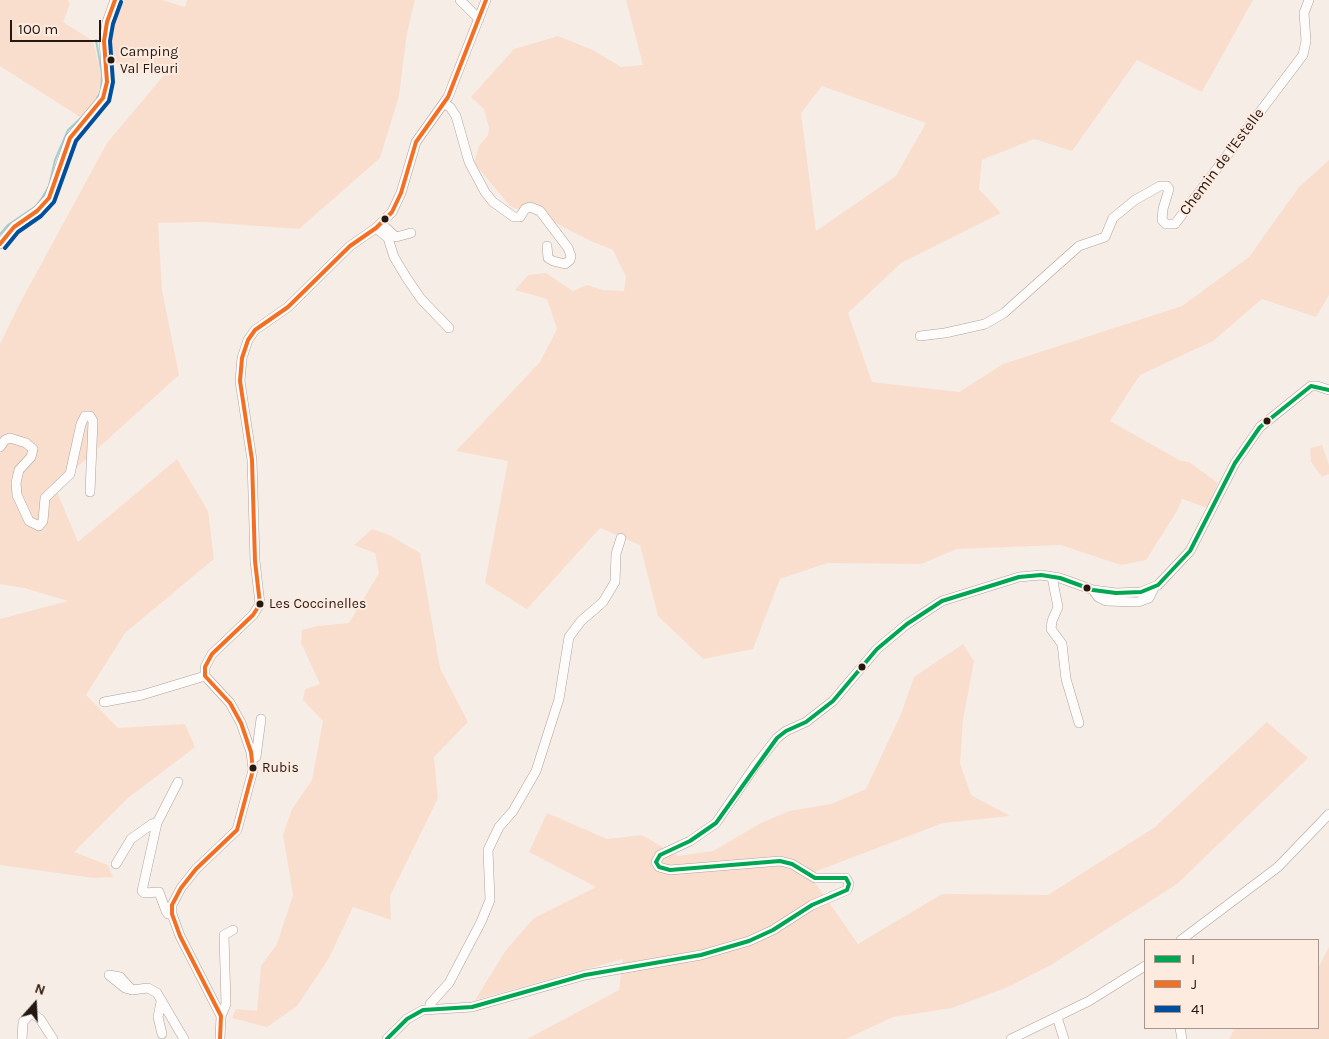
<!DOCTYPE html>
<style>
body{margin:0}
#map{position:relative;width:1329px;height:1039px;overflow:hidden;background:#f7ede7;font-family:Karla,sans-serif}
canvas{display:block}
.legend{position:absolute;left:1144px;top:939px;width:175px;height:90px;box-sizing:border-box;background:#feebe0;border:1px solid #a6978e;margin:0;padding:6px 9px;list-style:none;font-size:15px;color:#231812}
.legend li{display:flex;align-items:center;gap:10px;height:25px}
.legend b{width:25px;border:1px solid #a6978e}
.north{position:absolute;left:10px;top:979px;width:50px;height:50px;-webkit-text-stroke:4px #feebe0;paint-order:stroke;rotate:19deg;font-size:14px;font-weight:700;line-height:20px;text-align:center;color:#231812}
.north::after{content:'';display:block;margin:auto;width:18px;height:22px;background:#231812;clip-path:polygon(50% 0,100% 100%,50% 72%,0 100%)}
.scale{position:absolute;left:10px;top:20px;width:91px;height:22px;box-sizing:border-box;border:2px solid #231812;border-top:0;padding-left:6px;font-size:15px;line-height:18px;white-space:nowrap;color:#231812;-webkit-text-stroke:4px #feebe0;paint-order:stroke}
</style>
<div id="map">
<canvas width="1329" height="1039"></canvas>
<ul class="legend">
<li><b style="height:6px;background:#00a651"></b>I</li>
<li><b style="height:6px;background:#f36f24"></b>J</li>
<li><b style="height:6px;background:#004f9f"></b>41</li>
</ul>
<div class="north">N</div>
<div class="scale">100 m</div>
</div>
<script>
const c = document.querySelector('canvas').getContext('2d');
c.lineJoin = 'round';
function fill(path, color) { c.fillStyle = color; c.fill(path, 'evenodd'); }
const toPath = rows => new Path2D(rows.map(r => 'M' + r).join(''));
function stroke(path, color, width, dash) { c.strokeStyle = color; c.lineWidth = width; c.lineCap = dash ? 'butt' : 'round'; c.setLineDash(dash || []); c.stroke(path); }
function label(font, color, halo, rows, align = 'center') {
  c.font = font + ' Karla,sans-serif'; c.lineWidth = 4; c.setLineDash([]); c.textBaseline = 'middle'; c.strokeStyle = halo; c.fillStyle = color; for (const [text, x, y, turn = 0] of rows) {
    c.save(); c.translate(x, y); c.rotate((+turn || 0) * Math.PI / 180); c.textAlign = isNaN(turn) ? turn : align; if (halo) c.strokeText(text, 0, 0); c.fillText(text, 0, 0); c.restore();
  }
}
const green = toPath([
 [0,0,68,0,70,4,63,22,93,41,102,78,99,91,91,108,80,117,0,66],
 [124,0,162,0,185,7,187,0,415,0,407,33,399,96,380,158,299,229,204,222,158,223,162,290,179,375,55,487,78,542,177,459,208,511,214,559,125,633,86,695,118,728,185,724,195,747,128,798,74,852,108,865,113,877,94,878,0,865,0,619,68,601,24,588,0,584,0,344,20,303,107,143,164,75,112,62,111,30,115,12],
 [626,0,1253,0,1202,92,1137,60,1072,151,1034,139,982,160,979,189,1001,213,901,263,848,313,872,382,959,392,1003,364,1182,306,1249,257,1299,187,1329,160,1329,295,1316,317,1262,299,1213,341,1140,375,1110,421,1181,461,1189,462,1218,483,1208,508,1182,499,1177,511,1146,560,1121,565,1061,545,957,549,921,564,827,563,780,579,753,649,703,659,658,616,640,545,600,528,527,609,485,583,508,461,456,451,540,362,557,329,547,299,515,290,528,275,546,273,573,291,587,285,603,290,624,291,626,277,613,250,589,240,542,216,511,207,474,163,479,146,488,135,489,128,484,109,471,97,514,49,558,36,593,50,621,67,643,65],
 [822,86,926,123,896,176,816,231,801,113],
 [1322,445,1329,465,1329,474,1322,477,1311,462,1310,448],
 [372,529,389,535,420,553,440,668,468,722,434,757,438,798,390,896,391,920,353,907,329,958,297,1006,267,1027,232,1018,236,1009,257,1011,261,966,277,944,293,895,283,835,292,809,312,780,323,721,303,700,305,689,320,684,301,643,302,630,318,626,349,623,379,573,375,553,354,545],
 [963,644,974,661,963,720,960,763,971,795,1010,816,943,823,809,874,858,944,942,894,1048,895,1155,827,1267,722,1308,758,1177,884,1051,965,1008,987,952,1008,893,1017,846,1039,527,1039,619,990,623,959,475,1000,506,950,534,918,596,887,529,852,547,813,607,839,642,835,678,856,713,851,761,823,789,811,831,804,866,789,901,714,914,677],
 [1329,947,1329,1039,1229,1039,1235,1028,1318,1028,1318,968]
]);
const stream = toPath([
 [96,40,102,74,101,91,97,98],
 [0,234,8,225,36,206,42,198,49,186,55,160,68,130,82,117]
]);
const minor = toPath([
 [460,0,479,19],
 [444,104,450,107,456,116,469,162,485,192,493,202,514,217,520,217,525,209,530,207,540,211,568,248,571,256,570,260,565,264,553,261,548,258,547,246],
 [385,227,396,237,411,233],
 [376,228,388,238,394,257,406,277,421,299,449,328],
 [0,244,14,227,37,211,49,198,70,138,103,98,107,82,104,41,107,22,115,0],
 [920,336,945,333,985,324,1004,313,1079,246,1105,237,1113,218,1135,200,1160,186,1167,186,1169,189,1163,209,1162,220,1166,224,1175,224,1303,55,1306,41,1304,13,1309,0],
 [0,447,5,440,10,438,26,443,33,449,31,457,19,470,16,483,17,495,29,521,39,526,43,521,45,498,70,474,81,424,85,416,90,416,93,421,90,492],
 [1052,577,1058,607,1052,621,1051,629,1062,644,1066,679,1079,723],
 [1093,590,1098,597,1106,601,1138,602,1149,598,1154,588],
 [104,702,142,695,205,676],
 [256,757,261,719],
 [116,864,131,839,152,824,157,823],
 [172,914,168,914,166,911,159,892,144,893,142,891,157,823,178,782],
 [1181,940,1278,867,1329,814],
 [132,990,120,977,109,975,125,988,132,990,148,988,157,993,184,1039],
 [161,1002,158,1017,162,1034],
 [430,1008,430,1004,449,983,481,922,490,900,488,850,499,827,513,811,536,771,559,699,569,637,581,621,603,602,615,582,616,554,621,538],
 [221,1016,226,1004,224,935,233,930],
 [1057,1017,1064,1039],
 [1180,1028,1182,1039],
 [22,1039,23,1022,30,1014,33,1014,40,1019,53,1039],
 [220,1039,221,1016,180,936,172,914,172,905,181,888,196,869,237,830,253,770,251,752,241,723,230,703,205,676,205,667,212,654,253,615,260,604,255,561,252,460,240,381,242,358,248,340,255,330,288,307,350,246,376,228,392,212,401,193,416,142,448,97,486,0],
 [387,1039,407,1019,423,1010,472,1007,585,975,701,955,749,941,773,930,812,905,847,890,849,884,846,878,815,878,792,864,780,861,670,870,659,867,656,862,660,855,690,841,716,823,755,766,777,738,786,731,806,722,833,701,877,649,907,624,942,601,1019,577,1041,575,1060,578,1093,590,1116,593,1141,592,1158,585,1190,551,1235,463,1260,427,1311,386,1317,386,1329,390],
 [1011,1039,1089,1001,1145,966]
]);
const bus1 = toPath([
 [387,1039,407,1019,423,1010,472,1007,585,975,701,955,749,941,773,930,812,905,847,890,849,884,846,878,815,878,792,864,780,861,670,870,659,867,656,862,660,855,690,841,716,823,777,738,786,731,806,722,833,701,877,649,907,624,942,601,1019,577,1041,575,1060,578,1093,590,1116,593,1141,592,1158,585,1190,551,1235,463,1260,427,1311,386,1329,390]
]);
const bus2 = toPath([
 [0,244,14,227,37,211,49,198,70,138,103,98,107,82,104,41,107,22,115,0],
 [220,1039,221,1016,180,936,172,914,172,905,181,888,196,869,237,830,253,770,251,752,241,723,230,703,205,676,205,667,212,654,253,615,260,604,255,561,252,460,240,381,242,358,248,340,255,330,288,307,350,246,376,228,392,212,401,193,416,142,448,97,486,0]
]);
const bus3 = toPath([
 [5,248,18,232,41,216,54,202,76,141,109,101,113,82,110,41,113,24,121,2]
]);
const markers = [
 [111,60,4.5,"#231812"],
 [385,219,4.5,"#231812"],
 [1267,421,4.5,"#231812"],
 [1087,588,4.5,"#231812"],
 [260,604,4.5,"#231812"],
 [862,667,4.5,"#231812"],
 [253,768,4.5,"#231812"]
];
const busNames = [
 ["Camping",120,52],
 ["Val Fleuri",120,69],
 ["Les Coccinelles",269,604],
 ["Rubis",262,768]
];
const streetNames = [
 ["Chemin de l'Estelle",1222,162,-53]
];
fill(green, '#f9dece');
stroke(stream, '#a2cfd1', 2);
stroke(minor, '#aca29c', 10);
stroke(minor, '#fefcfb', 9);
stroke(bus1, '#00a651', 4);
stroke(bus2, '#f36f24', 4);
stroke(bus3, '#004f9f', 4);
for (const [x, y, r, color] of markers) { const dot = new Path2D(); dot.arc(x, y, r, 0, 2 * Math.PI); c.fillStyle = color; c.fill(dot); stroke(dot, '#feebe0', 2); }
label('14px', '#231812', '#feebe0', busNames, 'left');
label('15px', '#231812', '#feebe0', streetNames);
</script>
